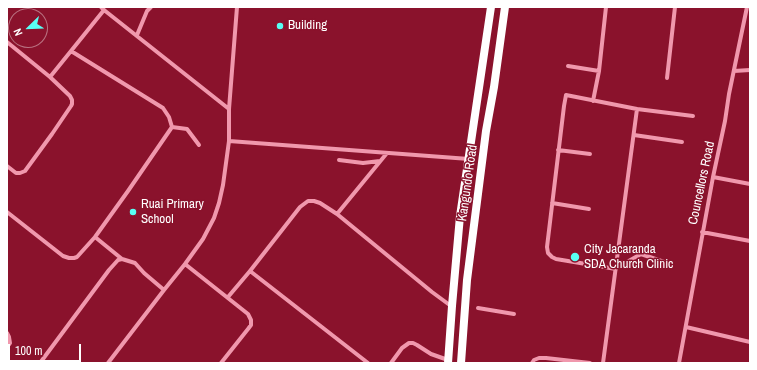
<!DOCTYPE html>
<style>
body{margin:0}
#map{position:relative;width:757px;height:370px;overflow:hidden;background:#8a122c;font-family:"Archivo Narrow",sans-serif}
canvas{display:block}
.frame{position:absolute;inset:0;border:8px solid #fff;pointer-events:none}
.north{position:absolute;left:8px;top:8px;width:40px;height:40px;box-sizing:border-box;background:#8a122c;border:1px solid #b97180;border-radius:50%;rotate:247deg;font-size:11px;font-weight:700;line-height:16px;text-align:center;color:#fff}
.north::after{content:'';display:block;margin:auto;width:14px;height:18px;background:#58fff3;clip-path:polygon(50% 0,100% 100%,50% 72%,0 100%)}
.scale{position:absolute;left:8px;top:344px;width:73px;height:18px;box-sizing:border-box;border:2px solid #fff;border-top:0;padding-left:5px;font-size:12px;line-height:14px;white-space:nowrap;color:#fff;-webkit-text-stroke:3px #8a122c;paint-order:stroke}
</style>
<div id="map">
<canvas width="757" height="370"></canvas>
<div class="frame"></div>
<div class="north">N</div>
<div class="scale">100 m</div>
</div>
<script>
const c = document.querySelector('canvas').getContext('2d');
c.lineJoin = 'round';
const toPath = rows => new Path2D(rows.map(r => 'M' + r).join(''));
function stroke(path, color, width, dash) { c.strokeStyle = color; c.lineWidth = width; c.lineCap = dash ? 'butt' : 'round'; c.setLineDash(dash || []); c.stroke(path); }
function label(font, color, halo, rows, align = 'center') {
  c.font = font + ' "Archivo Narrow",sans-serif'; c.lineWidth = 3; c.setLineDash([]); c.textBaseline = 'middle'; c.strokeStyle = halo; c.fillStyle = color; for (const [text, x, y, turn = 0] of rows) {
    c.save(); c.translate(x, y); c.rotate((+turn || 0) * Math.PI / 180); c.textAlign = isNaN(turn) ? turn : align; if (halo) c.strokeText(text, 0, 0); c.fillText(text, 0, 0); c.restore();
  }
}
const street = toPath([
 [104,10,229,109],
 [137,35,147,11,151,7],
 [7,42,50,77],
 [71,51,163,108,169,117,172,127,187,129,199,145],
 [568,66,599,71],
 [734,71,750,70],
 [667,78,675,7],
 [593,101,599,71,606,7],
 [637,109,693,116],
 [634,135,682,142],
 [229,141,469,159],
 [558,150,590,154],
 [339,160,363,163,380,161],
 [7,166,16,173,20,173,25,171,52,134,71,106,72,104,72,100,70,96,50,77,71,51,104,10,101,7],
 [713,177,750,184],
 [552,203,589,209],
 [7,212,63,256,69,258,74,258,77,257,95,237,128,191,172,127],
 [337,214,387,153],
 [702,232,750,241],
 [95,237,122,259,135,263,144,273,164,290],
 [617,262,627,262,641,254,667,263],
 [185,264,248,314,251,320,251,325,248,329,221,363],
 [228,297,250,271],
 [478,308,514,314],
 [686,327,750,342],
 [7,333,9,337,10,343,7,347],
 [40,363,109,270,118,260,122,259],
 [108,363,164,290,185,264,203,239,214,218,219,203,223,185,229,141,229,109,237,7],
 [368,363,250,271,300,207,308,201,314,201,320,203,337,214,432,292,451,306],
 [391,363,402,348,409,343,413,343,417,345,431,354,448,360],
 [532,363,534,360,539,358,546,358,590,363],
 [603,363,637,109,566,95,564,106,547,247,548,253,552,257,556,259,616,269],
 [679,363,713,177,725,121,729,94,747,7]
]);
const highway = toPath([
 [448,363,452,306,460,216,491,7],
 [461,363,467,280,486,131,494,87,505,7]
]);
const markers = [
 [280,26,4,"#58fff3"],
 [133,212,4,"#58fff3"],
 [575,257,5,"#58fff3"]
];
const poiNames = [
 ["Building",288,26],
 ["Ruai Primary",141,205],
 ["School",141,220],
 ["City Jacaranda",584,250],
 ["SDA Church Clinic",584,265]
];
const streetNames = [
 ["Kangundo Road",468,183,-82],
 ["Councellors Road",702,183,-78]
];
stroke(street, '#f098ad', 4);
stroke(highway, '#fff', 8);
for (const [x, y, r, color] of markers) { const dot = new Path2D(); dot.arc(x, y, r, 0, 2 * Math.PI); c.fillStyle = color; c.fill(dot); stroke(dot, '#8a122c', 1.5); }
label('13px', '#fff', '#8a122c', poiNames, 'left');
label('13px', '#fff', '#8a122c', streetNames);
</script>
